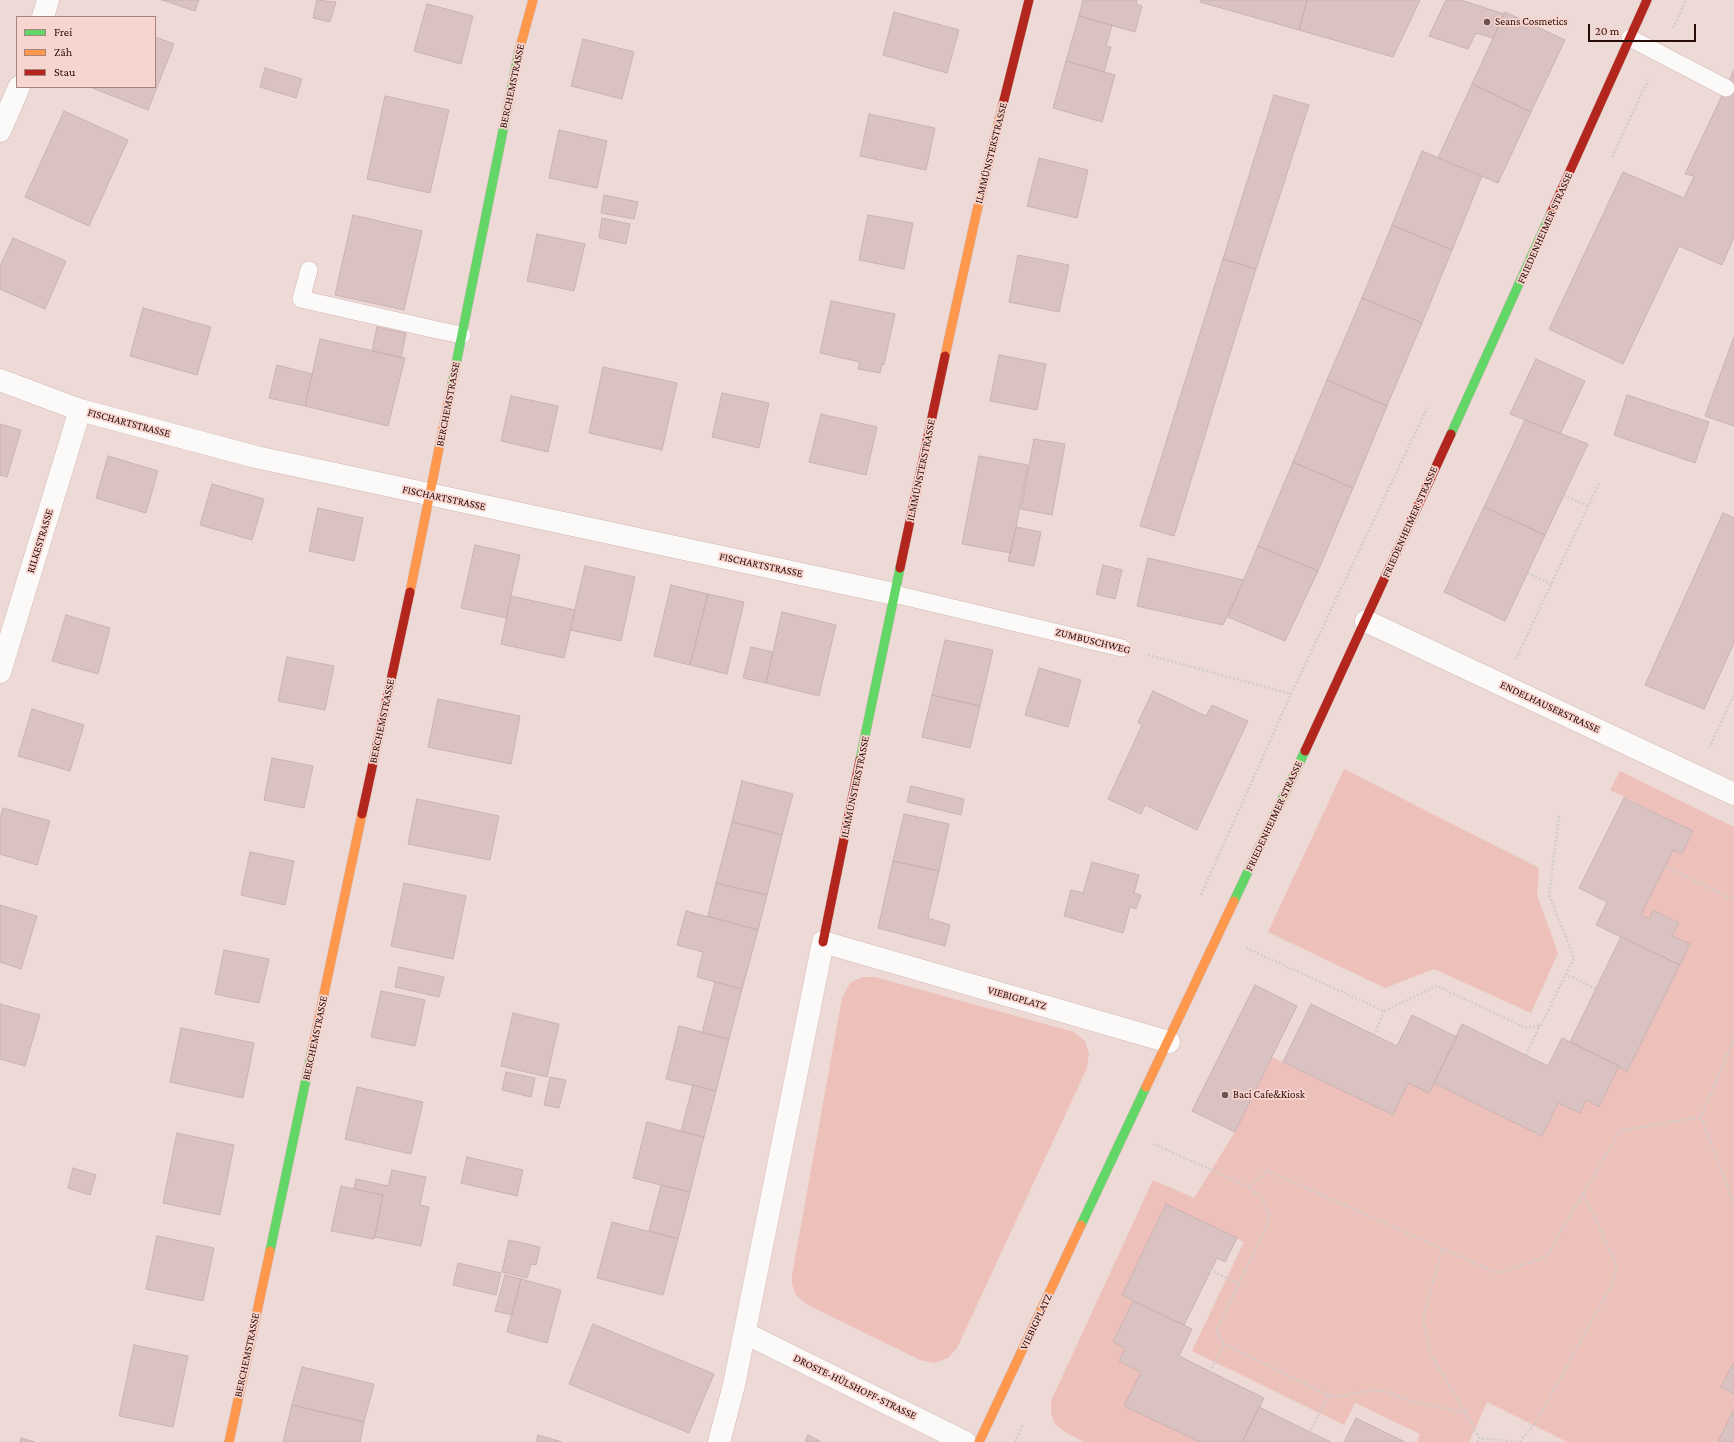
<!DOCTYPE html>
<meta charset="utf-8">
<style>
body{margin:0}
#map{position:relative;width:1734px;height:1442px;overflow:hidden;background:#eddad7;font-family:"Crimson Pro",serif}
canvas{display:block}
.legend{position:absolute;left:16px;top:16px;width:140px;height:72px;box-sizing:border-box;background:#f7d4cd;border:1px solid #a5847e;margin:0;padding:5px 7px;list-style:none;font-size:12px;color:#2a0b08}
.legend li{display:flex;align-items:center;gap:8px;height:20px}
.legend b{width:20px;border:1px solid #a5847e}
.scale{position:absolute;left:1588px;top:24px;width:108px;height:18px;box-sizing:border-box;border:2px solid #2a0b08;border-top:0;padding-left:5px;font-size:12px;line-height:14px;white-space:nowrap;color:#2a0b08;-webkit-text-stroke:3px #f7d4cd;paint-order:stroke}
</style>
<div id="map">
<canvas width="1734" height="1442"></canvas>
<ul class="legend">
<li><b style="height:5px;background:#63d668"></b>Frei</li>
<li><b style="height:5px;background:#ff974d"></b>Zäh</li>
<li><b style="height:5px;background:#b3261e"></b>Stau</li>
</ul>
<div class="scale">20 m</div>
</div>
<script>
const c = document.querySelector('canvas').getContext('2d');
c.lineJoin = 'round';
function fill(path, color) { c.fillStyle = color; c.fill(path, 'evenodd'); }
const toPath = rows => new Path2D(rows.map(r => 'M' + r).join(''));
function stroke(path, color, width, dash) { c.strokeStyle = color; c.lineWidth = width; c.lineCap = dash ? 'butt' : 'round'; c.setLineDash(dash || []); c.stroke(path); }
function label(font, color, halo, rows, align = 'center') {
  c.font = font + ' "Crimson Pro",serif'; c.lineWidth = 3.5; c.setLineDash([]); c.textBaseline = 'middle'; c.strokeStyle = halo; c.fillStyle = color; for (const [text, x, y, turn = 0] of rows) {
    c.save(); c.translate(x, y); c.rotate((+turn || 0) * Math.PI / 180); c.textAlign = isNaN(turn) ? turn : align; if (halo) c.strokeText(text, 0, 0); c.fillText(text, 0, 0); c.restore();
  }
}
const green = toPath([
 [1344,769,1539,868,1537,895,1558,953,1531,1013,1434,969,1385,988,1268,932],
 [1620,771,1734,827,1734,1362,1721,1387,1734,1394,1734,1409,1718,1442,1567,1442,1487,1402,1469,1442,1417,1442,1420,1434,1355,1403,1344,1425,1192,1351,1244,1242,1166,1204,1122,1295,1133,1301,1113,1342,1125,1348,1119,1361,1141,1372,1125,1406,1200,1442,1084,1442,1065,1432,1055,1424,1051,1413,1051,1401,1153,1180,1194,1198,1235,1132,1272,1057,1393,1115,1408,1083,1434,1083,1542,1136,1558,1103,1580,1113,1586,1100,1598,1106,1618,1067,1627,1072,1690,945,1672,936,1679,923,1653,910,1649,919,1641,915,1673,850,1682,854,1693,831,1610,790],
 [862,977,875,977,1074,1032,1085,1041,1089,1054,1087,1068,957,1348,948,1358,934,1363,920,1360,806,1304,796,1295,792,1284,792,1275,842,998,850,983]
]);
const building = toPath([
 [162,0,199,0,195,11,162,0],
 [317,0,336,2,330,22,313,18,317,0],
 [1083,0,1137,0,1136,4,1142,6,1135,32,1079,16,1083,0],
 [1201,0,1307,0,1299,30,1200,2,1201,0],
 [1307,0,1420,0,1393,57,1299,30,1307,0],
 [1446,0,1461,0,1504,14,1493,38,1476,33,1468,49,1429,36,1446,0],
 [427,4,473,16,461,64,414,51,427,4],
 [894,12,959,30,947,73,883,55,894,12],
 [1505,12,1565,40,1531,112,1472,84,1505,12],
 [1079,16,1112,25,1106,46,1111,47,1104,72,1066,61,1079,16],
 [155,37,174,44,148,110,90,87,155,87,155,37],
 [583,39,634,52,622,99,571,86,583,39],
 [1066,61,1115,75,1102,122,1053,108,1066,61],
 [265,68,302,79,296,98,260,87,265,68],
 [1734,70,1734,237,1722,265,1679,246,1623,364,1549,329,1623,172,1684,198,1694,176,1685,174,1734,70],
 [1472,84,1531,112,1498,183,1438,158,1472,84],
 [1274,95,1309,105,1256,269,1223,259,1274,95],
 [385,96,449,110,430,193,367,179,385,96],
 [64,111,128,140,89,226,25,197,64,111],
 [869,114,935,128,926,170,860,156,869,114],
 [559,130,607,141,597,188,549,178,559,130],
 [1422,151,1482,176,1452,250,1392,225,1422,151],
 [1039,158,1088,170,1077,218,1027,206,1039,158],
 [604,195,638,202,634,219,601,213,604,195],
 [353,215,422,231,404,310,335,295,353,215],
 [868,215,913,223,904,269,859,260,868,215],
 [602,218,630,224,626,244,599,238,602,218],
 [1392,225,1452,250,1422,323,1362,298,1392,225],
 [537,234,585,244,574,291,527,281,537,234],
 [13,238,66,261,45,309,0,289,0,266,13,238],
 [1018,255,1069,265,1059,312,1009,302,1018,255],
 [1223,259,1256,269,1174,536,1140,526,1223,259],
 [1362,298,1422,323,1387,406,1327,380,1362,298],
 [831,301,895,314,884,365,882,364,880,373,858,369,860,362,820,353,831,301],
 [143,308,211,327,197,375,130,356,143,308],
 [377,327,406,333,401,358,372,351,377,327],
 [1734,337,1734,426,1705,416,1734,337],
 [320,339,405,358,388,426,305,406,320,339],
 [999,355,1046,364,1037,410,990,401,999,355],
 [1536,359,1585,381,1560,434,1510,414,1536,359],
 [277,365,312,374,305,406,269,398,277,365],
 [603,367,677,383,662,450,589,433,603,367],
 [1327,380,1387,406,1353,488,1293,462,1327,380],
 [722,393,769,403,759,448,712,437,722,393],
 [1627,395,1709,422,1695,463,1614,435,1627,395],
 [511,396,558,406,548,452,501,441,511,396],
 [821,414,877,427,866,475,809,462,821,414],
 [1525,420,1588,444,1545,535,1484,507,1525,420],
 [0,424,21,430,7,477,0,475,0,424],
 [1034,439,1065,444,1052,515,1021,509,1034,439],
 [108,456,158,471,146,513,96,498,108,456],
 [979,456,1028,465,1011,553,962,544,979,456],
 [1293,462,1353,488,1318,571,1258,546,1293,462],
 [212,484,264,499,252,540,200,525,212,484],
 [1484,507,1545,535,1505,621,1444,592,1484,507],
 [318,508,363,518,354,561,309,551,318,508],
 [1723,513,1734,518,1734,643,1704,709,1645,685,1723,513],
 [1016,527,1041,532,1034,566,1008,561,1016,527],
 [475,545,520,555,506,618,461,608,475,545],
 [1258,546,1318,571,1285,641,1228,617,1258,546],
 [1148,558,1244,580,1223,625,1137,606,1148,558],
 [1103,565,1122,570,1115,599,1096,594,1103,565],
 [585,566,635,577,621,641,570,630,585,566],
 [671,585,708,594,690,665,654,656,671,585],
 [708,594,744,602,727,674,690,665,708,594],
 [511,596,575,610,564,658,501,644,511,596],
 [782,612,836,625,819,696,766,683,782,612],
 [66,615,110,628,98,674,52,661,66,615],
 [945,640,993,650,980,706,932,695,945,640],
 [751,647,773,652,766,683,743,678,751,647],
 [287,657,334,666,325,710,278,701,287,657],
 [1039,668,1081,680,1068,727,1025,715,1039,668],
 [1153,691,1206,716,1212,705,1248,721,1197,830,1145,805,1141,814,1108,799,1142,725,1138,722,1153,691],
 [932,695,980,706,970,748,922,737,932,695],
 [438,699,520,716,511,764,428,747,438,699],
 [32,709,84,725,70,771,18,756,32,709],
 [272,758,313,766,304,808,264,800,272,758],
 [742,781,793,794,782,835,732,822,742,781],
 [911,786,964,799,961,815,907,802,911,786],
 [1624,798,1693,831,1682,854,1673,850,1641,915,1649,919,1653,910,1679,923,1672,936,1690,944,1680,965,1596,925,1607,902,1579,888,1624,798],
 [417,799,499,816,490,860,408,844,417,799],
 [3,808,50,821,37,865,0,854,0,819,3,808],
 [904,814,949,824,939,871,893,861,904,814],
 [732,822,782,835,767,895,716,883,732,822],
 [250,852,294,861,285,905,241,895,250,852],
 [893,861,939,871,928,918,950,925,945,946,878,928,893,861],
 [1092,862,1139,875,1134,893,1141,895,1136,909,1130,907,1123,933,1064,916,1071,890,1083,893,1092,862],
 [404,883,466,896,453,959,391,946,404,883],
 [716,883,767,895,758,930,708,916,716,883],
 [0,905,37,916,21,969,0,962,0,905],
 [686,911,758,930,742,989,697,977,703,952,677,945,686,911],
 [1621,937,1680,965,1627,1072,1618,1067,1619,1066,1570,1042,1621,937],
 [224,950,269,959,259,1003,215,994,224,950],
 [399,967,444,977,439,997,395,987,399,967],
 [715,982,742,989,729,1039,702,1033,715,982],
 [1255,985,1297,1006,1235,1132,1192,1111,1255,985],
 [381,991,425,1000,415,1046,371,1037,381,991],
 [0,1004,40,1015,25,1066,0,1059,0,1004],
 [1311,1004,1397,1046,1412,1015,1457,1037,1429,1093,1408,1083,1393,1115,1283,1062,1311,1004],
 [513,1013,559,1024,547,1077,501,1066,513,1013],
 [1462,1024,1548,1066,1562,1038,1619,1066,1599,1107,1586,1100,1580,1113,1558,1103,1542,1136,1434,1083,1462,1024],
 [679,1026,729,1039,716,1091,666,1079,679,1026],
 [181,1028,254,1043,243,1098,170,1082,181,1028],
 [506,1072,535,1078,531,1097,502,1090,506,1072],
 [550,1077,566,1080,559,1108,544,1105,550,1077],
 [693,1085,716,1091,704,1137,681,1131,693,1085],
 [357,1087,423,1102,411,1154,345,1139,357,1087],
 [647,1122,704,1137,690,1192,633,1178,647,1122],
 [177,1133,234,1145,220,1215,163,1203,177,1133],
 [467,1157,523,1170,517,1196,461,1183,467,1157],
 [73,1168,96,1175,90,1195,68,1188,73,1168],
 [392,1170,426,1177,420,1205,429,1207,421,1246,375,1237,383,1195,354,1189,356,1179,388,1186,392,1170],
 [661,1185,690,1192,678,1239,649,1231,661,1185],
 [341,1186,383,1195,374,1239,331,1231,341,1186],
 [1166,1204,1237,1238,1225,1262,1217,1258,1184,1325,1122,1295,1166,1204],
 [612,1222,678,1239,663,1295,597,1278,612,1222],
 [157,1236,214,1248,203,1301,146,1289,157,1236],
 [509,1240,540,1247,536,1265,531,1264,527,1278,502,1272,509,1240],
 [458,1263,501,1273,496,1295,453,1285,458,1263],
 [505,1275,521,1279,512,1315,495,1311,505,1275],
 [521,1279,561,1290,547,1343,507,1332,521,1279],
 [1133,1301,1192,1329,1179,1356,1264,1398,1242,1442,1200,1442,1124,1406,1141,1372,1119,1361,1125,1348,1113,1342,1133,1301],
 [593,1324,714,1374,689,1433,569,1384,593,1324],
 [134,1345,188,1356,173,1427,119,1416,134,1345],
 [1734,1362,1734,1394,1721,1387,1734,1362],
 [302,1367,374,1384,364,1422,292,1405,302,1367],
 [292,1405,364,1422,360,1442,283,1442,292,1405],
 [1259,1407,1310,1432,1331,1442,1242,1442,1259,1407],
 [1734,1409,1734,1442,1718,1442,1734,1409],
 [1356,1418,1405,1442,1344,1442,1356,1418],
 [538,1435,562,1442,536,1442,538,1435],
 [808,1435,821,1442,805,1442,808,1435],
 [21,1438,35,1442,20,1442,21,1438]
]);
const path = toPath([
 [1673,28,1686,0],
 [1612,157,1649,78],
 [1564,495,1588,506],
 [1528,573,1551,584],
 [1148,655,1291,694],
 [1516,659,1599,483],
 [1709,748,1734,695],
 [1559,816,1549,895,1574,958,1566,974],
 [1665,866,1734,900],
 [1201,895,1291,694,1427,408],
 [1246,948,1384,1011,1437,986,1526,1028,1541,1025,1566,974,1596,989],
 [1374,1035,1384,1011],
 [1734,1039,1701,1117,1734,1204],
 [1526,1055,1540,1025],
 [1154,1144,1249,1187,1263,1199,1269,1214,1267,1226,1216,1331,1224,1344,1328,1395,1310,1432],
 [1249,1187,1268,1171,1497,1273,1546,1257,1620,1131,1701,1117],
 [1442,1249,1423,1320,1430,1353,1466,1413,1479,1438],
 [1210,1270,1239,1284],
 [1210,1372,1224,1344],
 [1328,1395,1338,1397,1370,1390,1384,1391,1414,1402,1466,1413],
 [1015,1442,1023,1424],
 [1477,1442,1479,1438,1519,1442],
 [1520,1442,1538,1419,1611,1286,1617,1266,1583,1192]
]);
const lane = toPath([
 [1630,38,1726,88],
 [309,270,301,299,437,330,462,335],
 [894,594,1122,648]
]);
const street = toPath([
 [43,17,48,0],
 [0,131,19,87],
 [0,380,80,410,256,457,894,594],
 [1366,621,1734,794],
 [0,672,80,410],
 [745,1333,965,1442],
 [719,1442,734,1385,823,942,1169,1042]
]);
const fast = toPath([
 [451,389,519,51],
 [1451,434,1551,213],
 [860,760,900,568],
 [1234,901,1305,751],
 [1081,1225,1146,1087],
 [270,1251,313,1046]
]);
const slow = toPath([
 [519,51,533,0],
 [945,356,976,215,1003,104],
 [410,592,451,389],
 [313,1046,362,814],
 [1146,1087,1234,901],
 [229,1442,270,1251],
 [979,1442,1081,1225]
]);
const jam = toPath([
 [1003,104,1029,0],
 [1551,213,1647,0],
 [900,568,945,356],
 [1305,751,1451,434],
 [362,814,410,592],
 [823,942,860,760]
]);
const markers = [
 [1487,22,4,"#6e5350"],
 [1225,1095,4,"#6e5350"]
];
const poiNames = [
 ["Seans Cosmetics",1495,22],
 ["Baci Cafe&Kiosk",1233,1095]
];
const streetNames = [
 ["BERCHEMSTRASSE",512,86,-78],
 ["ILMMÜNSTERSTRASSE",991,153,-76],
 ["FRIEDENHEIMER STRASSE",1545,228,-66],
 ["BERCHEMSTRASSE",448,404,-79],
 ["FISCHARTSTRASSE",129,423,15],
 ["ILMMÜNSTERSTRASSE",921,470,-78],
 ["FISCHARTSTRASSE",444,498,12],
 ["FRIEDENHEIMER STRASSE",1410,522,-66],
 ["RILKESTRASSE",40,541,-73],
 ["FISCHARTSTRASSE",761,565,12],
 ["ZUMBUSCHWEG",1093,641,14],
 ["ENDELHAUSERSTRASSE",1550,707,25],
 ["BERCHEMSTRASSE",382,721,-78],
 ["ILMMÜNSTERSTRASSE",855,787,-78],
 ["FRIEDENHEIMER STRASSE",1274,816,-65],
 ["VIEBIGPLATZ",1017,998,16],
 ["BERCHEMSTRASSE",315,1038,-78],
 ["VIEBIGPLATZ",1036,1322,-65],
 ["BERCHEMSTRASSE",247,1355,-78],
 ["DROSTE-HÜLSHOFF-STRASSE",855,1387,26]
];
fill(green, '#edc1b9');
fill(building, '#dac2c3');
stroke(building, '#cab1b3', 1);
stroke(lane, '#d1b8b4', 18);
stroke(street, '#d1b8b4', 23);
stroke(fast, '#d1b8b4', 10);
stroke(slow, '#d1b8b4', 10);
stroke(jam, '#d1b8b4', 10);
stroke(path, '#d2ccca', 2.5, [2, 2]);
stroke(lane, '#fcf9f9', 17);
stroke(street, '#fcf9f9', 22);
stroke(fast, '#63d668', 9);
stroke(slow, '#ff974d', 9);
stroke(jam, '#b3261e', 9);
for (const [x, y, r, color] of markers) { const dot = new Path2D(); dot.arc(x, y, r, 0, 2 * Math.PI); c.fillStyle = color; c.fill(dot); stroke(dot, '#f7d4cd', 1.5); }
label('11px', '#2a0b08', '#f7d4cd', poiNames, 'left');
label('11px', '#2a0b08', '#f7d4cd', streetNames);
</script>
